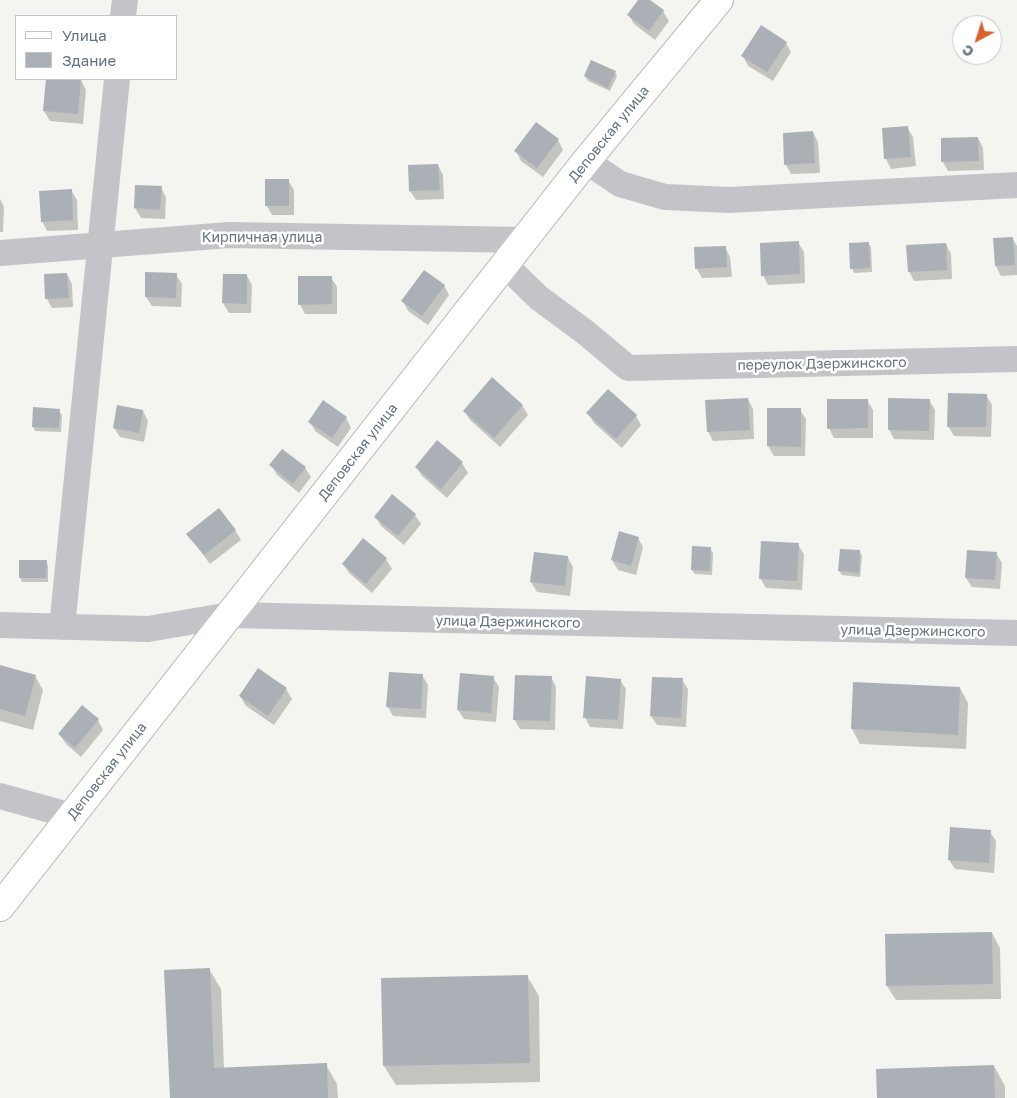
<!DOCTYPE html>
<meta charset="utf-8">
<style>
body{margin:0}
#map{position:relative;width:1017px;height:1098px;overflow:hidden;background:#f4f4f0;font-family:"Golos Text",sans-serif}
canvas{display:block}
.legend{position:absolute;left:15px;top:15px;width:162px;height:65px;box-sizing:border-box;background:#fff;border:1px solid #c1c6cc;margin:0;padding:6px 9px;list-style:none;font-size:15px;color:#647180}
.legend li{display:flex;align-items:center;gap:10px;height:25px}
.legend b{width:25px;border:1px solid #c1c6cc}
.north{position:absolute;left:952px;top:15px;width:50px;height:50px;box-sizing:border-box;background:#fff;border:1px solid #c1c6cc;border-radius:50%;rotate:220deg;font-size:14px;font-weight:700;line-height:20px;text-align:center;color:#647180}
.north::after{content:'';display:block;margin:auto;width:18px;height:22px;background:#d9612b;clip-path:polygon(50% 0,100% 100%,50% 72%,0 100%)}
</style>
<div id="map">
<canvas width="1017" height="1098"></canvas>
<ul class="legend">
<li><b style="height:6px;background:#fff"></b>Улица</li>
<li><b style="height:14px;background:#aab0b6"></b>Здание</li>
</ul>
<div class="north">С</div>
</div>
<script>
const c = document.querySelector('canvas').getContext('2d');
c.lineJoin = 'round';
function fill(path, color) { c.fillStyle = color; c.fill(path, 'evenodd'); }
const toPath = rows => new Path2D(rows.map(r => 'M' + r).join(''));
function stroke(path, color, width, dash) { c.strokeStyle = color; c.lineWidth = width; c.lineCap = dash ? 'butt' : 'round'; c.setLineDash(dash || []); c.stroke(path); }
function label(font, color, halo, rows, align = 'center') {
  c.font = font + ' "Golos Text",sans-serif'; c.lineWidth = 5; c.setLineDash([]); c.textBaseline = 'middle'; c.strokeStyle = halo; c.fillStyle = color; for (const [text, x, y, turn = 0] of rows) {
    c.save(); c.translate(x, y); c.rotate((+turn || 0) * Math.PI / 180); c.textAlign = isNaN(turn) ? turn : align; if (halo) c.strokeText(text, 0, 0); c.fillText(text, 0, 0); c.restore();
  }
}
const shadow = toPath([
 [640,0,648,0,663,11,669,21,655,40,634,24,629,15],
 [786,43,791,52,773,81,748,66,743,56],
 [615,72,617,76,610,91,588,81,585,76],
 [47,79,81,80,86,90,83,124,50,121,44,111],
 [907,127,913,137,916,166,891,169,886,159],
 [813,132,818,142,820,173,791,174,786,165],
 [978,138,983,148,984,170,948,171,943,162],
 [558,140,563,150,543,177,521,161,516,151],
 [438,165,443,175,444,199,416,200,410,191],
 [288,180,294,190,294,215,272,215,267,206],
 [137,186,161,188,166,197,165,219,141,218,135,208],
 [71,190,77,200,78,230,47,231,42,221],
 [0,199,4,207,3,232,0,232],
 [1012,238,1017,246,1017,275,1001,276,996,266],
 [798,242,804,252,805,283,768,285,763,275],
 [868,243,871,247,872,272,854,273,852,268],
 [946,244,951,254,952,279,914,281,909,271],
 [725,247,730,257,732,277,702,278,697,269],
 [67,274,72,284,73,307,52,308,47,299],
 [176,275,182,284,181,307,152,306,146,297],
 [247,276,252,285,251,313,229,313,223,303],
 [331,277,337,287,337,314,305,314,300,304],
 [444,285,449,295,428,325,408,311,403,301],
 [986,395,992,405,991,437,954,436,948,426],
 [748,399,753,409,754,439,713,441,708,431],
 [867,400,873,410,873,438,834,438,829,428],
 [929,400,935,410,934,440,894,439,889,429],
 [522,405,528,415,500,447,470,420,464,411],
 [768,410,800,410,806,419,805,456,774,456,768,446],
 [59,411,62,415,61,432,35,431,33,426],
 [143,411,148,421,144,442,120,437,114,428],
 [588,413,636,416,641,425,622,448,594,423],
 [346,418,351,428,338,447,315,431,310,422],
 [462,463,468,473,447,498,422,476,416,467],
 [271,465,305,468,311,477,299,493,277,475],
 [415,515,421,524,404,545,381,526,376,517],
 [235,530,241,540,210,564,188,534],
 [638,538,643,547,636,575,618,570,612,560],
 [363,540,386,559,392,569,372,593,349,573,343,564],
 [798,545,804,554,802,590,766,588,760,578],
 [710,548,713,553,712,575,695,574,692,570],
 [860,552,862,556,860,577,842,575,839,571],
 [996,553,1002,563,1000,589,972,587,966,578],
 [535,554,568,558,573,567,570,596,537,592,531,582],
 [46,561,48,566,48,582,22,582,20,577],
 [0,666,35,676,43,690,33,730,0,721],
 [422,675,428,685,426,718,393,716,388,707],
 [493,677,499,687,496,722,464,719,458,710],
 [551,677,556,687,555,730,520,729,514,719],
 [620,680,626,689,623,729,590,727,585,717],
 [682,680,688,689,686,727,657,725,651,716],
 [960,688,968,703,966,749,860,744,852,729],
 [286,689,292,699,274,725,246,706,240,696],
 [98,720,103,730,81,757,66,744,60,735],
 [990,832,996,841,994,873,955,869,949,860],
 [992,933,1000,948,1001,999,896,1000,887,986],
 [209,969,221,989,224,1069,326,1065,337,1084,338,1098,171,1098],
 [527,976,539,996,540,1082,396,1085,384,1066],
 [994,1066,1005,1086,1005,1098,879,1098]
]);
const building = toPath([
 [638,0,650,0,664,10,649,31,627,15],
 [761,25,787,42,767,72,741,56],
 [591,60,616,71,608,88,584,76],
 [46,79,81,79,78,114,43,111],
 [536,122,559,139,537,168,514,151],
 [908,126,911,157,884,159,882,128],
 [813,131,815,163,784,165,783,133],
 [978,137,979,161,941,162,941,138],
 [438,164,440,190,409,191,408,165],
 [265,179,289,179,289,206,265,206],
 [135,185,162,186,160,210,134,208],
 [72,189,73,220,41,222,39,191],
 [1013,237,1015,265,995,266,993,238],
 [799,241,800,274,761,276,760,243],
 [869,242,870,268,850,269,849,243],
 [946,243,947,270,908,272,906,245],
 [726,246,727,267,695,269,694,247],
 [424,270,445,285,422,316,401,301],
 [145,272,177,273,176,298,145,297],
 [67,273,69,298,45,299,44,274],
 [223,274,247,274,247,304,222,303],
 [298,276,332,276,332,304,298,305],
 [492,377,523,405,494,438,463,411],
 [608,389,637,415,616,439,586,413],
 [948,393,987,394,986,427,947,427],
 [748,398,750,430,707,432,705,400],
 [888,398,930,399,929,431,888,430],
 [827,399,868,399,868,428,827,429],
 [323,400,347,417,332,438,308,422],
 [117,405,143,410,139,433,113,428],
 [33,407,60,409,59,428,32,427],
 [767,408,801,408,801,447,767,446],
 [437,440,463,462,441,489,415,467],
 [282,449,306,467,293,484,269,465],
 [392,494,416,514,398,536,374,517],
 [219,508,236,530,204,555,186,534],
 [619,531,639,537,631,566,611,560],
 [363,538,387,558,366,584,342,564],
 [761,541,799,543,797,581,759,579],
 [692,546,711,547,710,571,691,570],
 [840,549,860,550,859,573,838,571],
 [967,550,997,552,995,580,965,578],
 [534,552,568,556,565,586,530,582],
 [19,560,47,560,46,578,19,578],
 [0,665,36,675,25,716,0,709],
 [258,668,287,688,268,716,239,696],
 [389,672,423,674,421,709,386,707],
 [460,673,494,676,491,713,457,710],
 [515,675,552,676,550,721,513,720],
 [586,676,621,679,618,720,583,718],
 [652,677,683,678,681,718,650,716],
 [853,682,960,687,958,735,851,729],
 [82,705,99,719,75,748,58,734],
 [950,827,991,830,989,863,948,860],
 [992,932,993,984,886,986,885,934],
 [210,968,214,1068,327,1063,328,1098,170,1098,164,970],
 [528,975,530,1063,383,1066,381,978],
 [994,1065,995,1098,877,1098,876,1069]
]);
const street = toPath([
 [123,16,125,0],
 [586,161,620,184,665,197,729,200,1017,185],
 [0,253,229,235,525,240],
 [505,265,539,298,585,332,628,368,1017,359],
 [0,625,148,629,230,615,1017,633],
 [62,627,117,79],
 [0,796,72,816]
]);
const secondary = toPath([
 [0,907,586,161,719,0]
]);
const streetNames = [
 ["Деповская улица",609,134,-51],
 ["Кирпичная улица",262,238],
 ["переулок Дзержинского",822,364,-1],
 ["Деповская улица",358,452,-52],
 ["улица Дзержинского",508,622,1],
 ["улица Дзержинского",913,631,1],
 ["Деповская улица",107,771,-52]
];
fill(shadow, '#0003');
fill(building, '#aab0b6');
stroke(secondary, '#b2b6ba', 30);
stroke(street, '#c2c4c8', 26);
stroke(secondary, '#fff', 28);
label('14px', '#647180', '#fff', streetNames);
</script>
